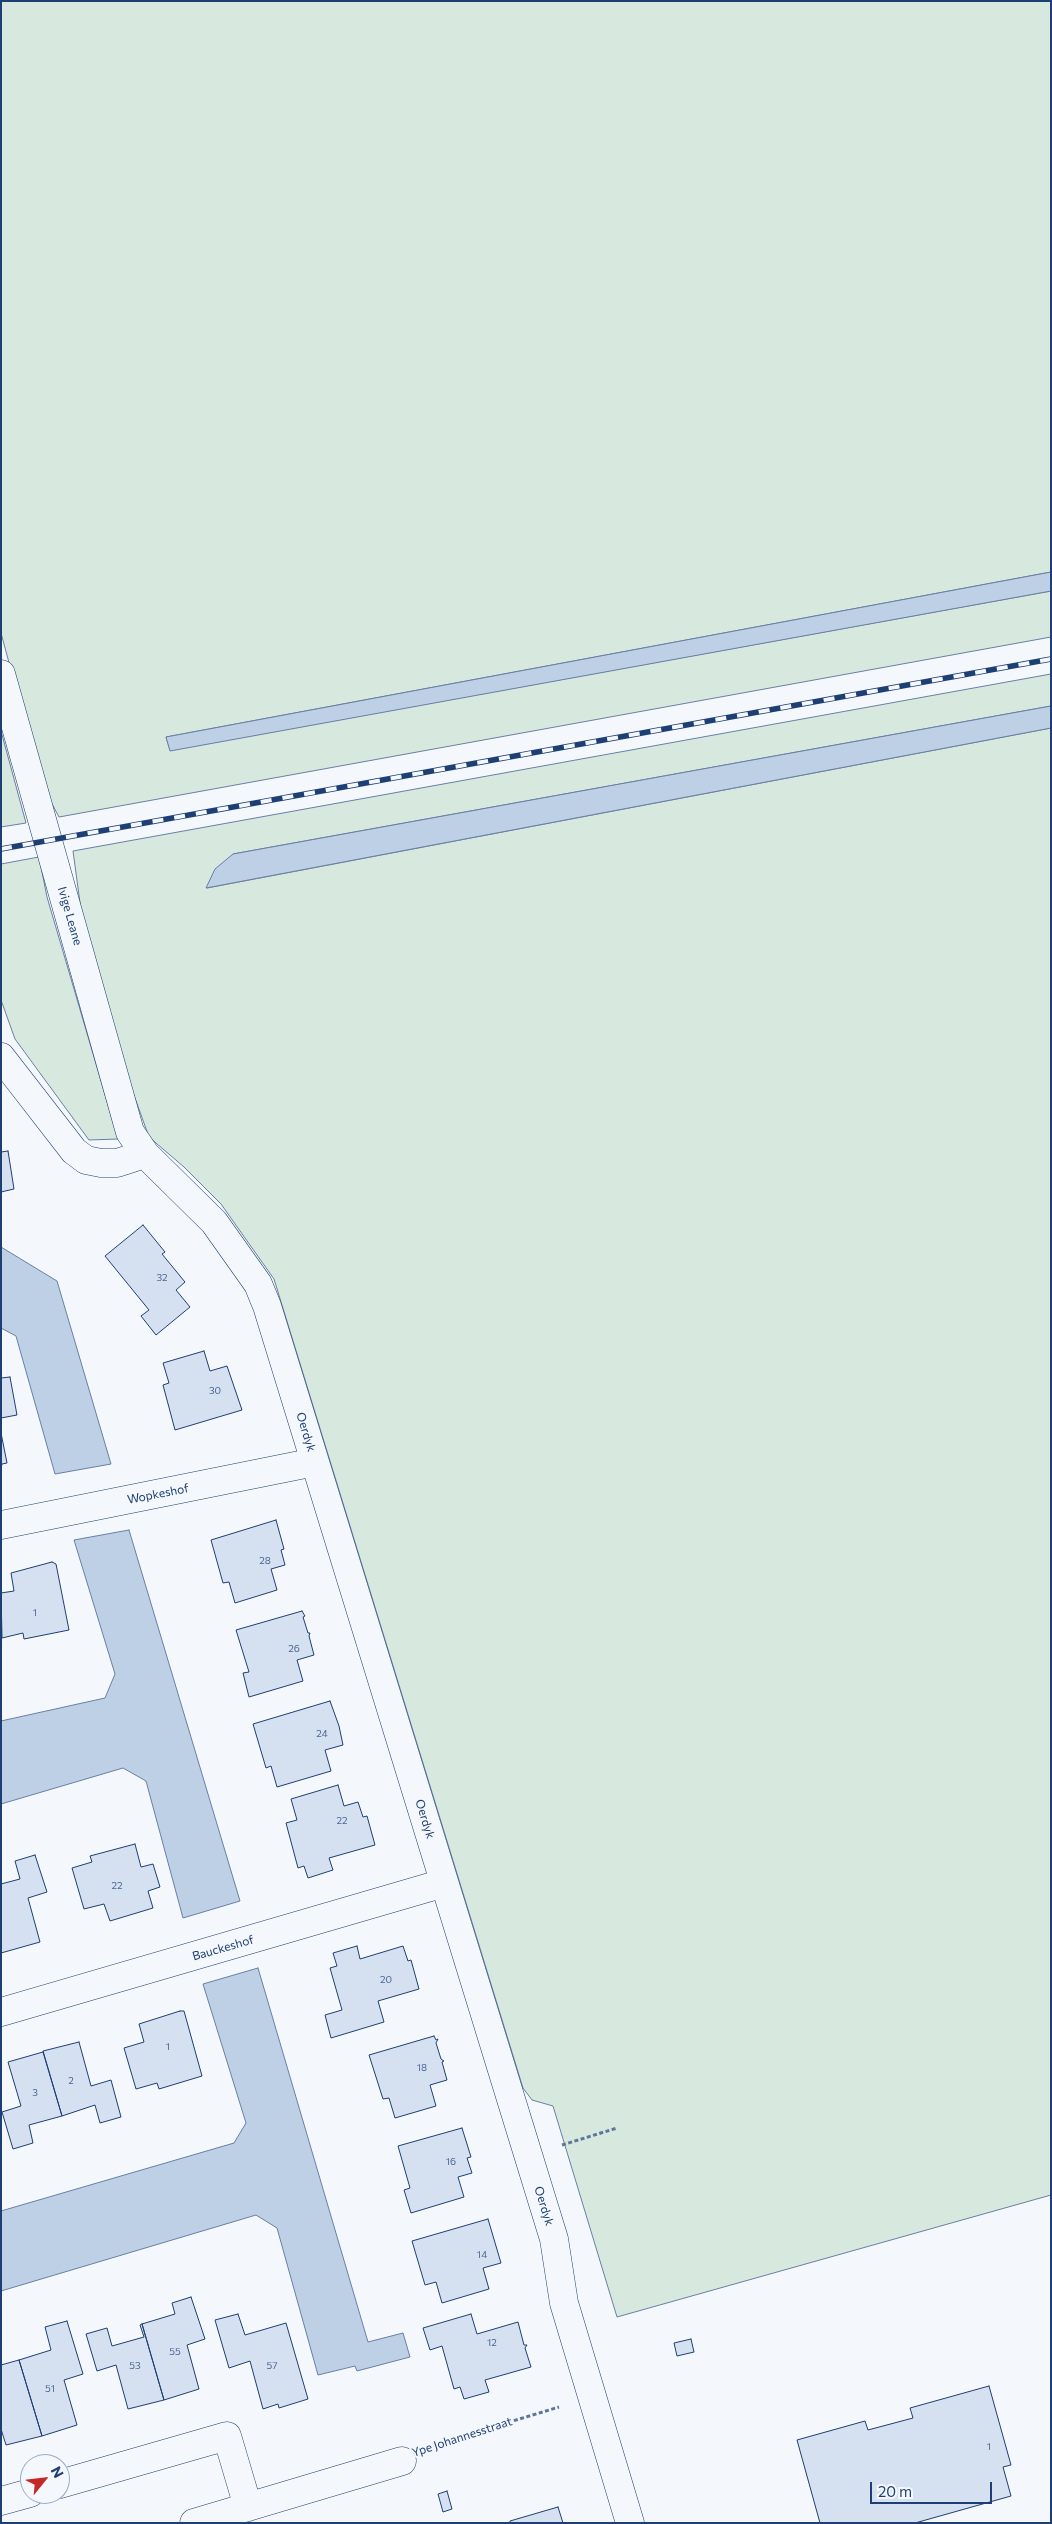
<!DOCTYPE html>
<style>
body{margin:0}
#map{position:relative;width:1052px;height:2524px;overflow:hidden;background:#f4f7fb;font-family:Commissioner,sans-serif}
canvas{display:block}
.frame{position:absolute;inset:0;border:2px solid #1d3f73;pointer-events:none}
.north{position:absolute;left:20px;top:2454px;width:50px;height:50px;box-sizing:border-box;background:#f4f7fb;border:1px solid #9eadc5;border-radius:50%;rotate:61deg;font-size:14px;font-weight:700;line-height:20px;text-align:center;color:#1d3f73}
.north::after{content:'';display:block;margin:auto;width:18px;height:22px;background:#c62828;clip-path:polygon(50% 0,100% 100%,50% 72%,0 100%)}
.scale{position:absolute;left:870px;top:2482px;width:122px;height:22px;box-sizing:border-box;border:2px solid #1d3f73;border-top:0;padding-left:6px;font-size:15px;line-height:18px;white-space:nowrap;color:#1d3f73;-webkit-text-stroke:4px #f4f7fb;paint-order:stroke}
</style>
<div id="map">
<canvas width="1052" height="2524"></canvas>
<div class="frame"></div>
<div class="north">N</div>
<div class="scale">20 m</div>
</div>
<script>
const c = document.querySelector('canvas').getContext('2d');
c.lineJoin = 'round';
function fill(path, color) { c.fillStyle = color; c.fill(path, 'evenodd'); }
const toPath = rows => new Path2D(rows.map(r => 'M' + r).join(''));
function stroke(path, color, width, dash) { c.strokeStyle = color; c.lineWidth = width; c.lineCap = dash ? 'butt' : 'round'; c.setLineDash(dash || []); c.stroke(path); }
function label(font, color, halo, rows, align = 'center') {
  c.font = font + ' Commissioner,sans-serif'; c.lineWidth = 4; c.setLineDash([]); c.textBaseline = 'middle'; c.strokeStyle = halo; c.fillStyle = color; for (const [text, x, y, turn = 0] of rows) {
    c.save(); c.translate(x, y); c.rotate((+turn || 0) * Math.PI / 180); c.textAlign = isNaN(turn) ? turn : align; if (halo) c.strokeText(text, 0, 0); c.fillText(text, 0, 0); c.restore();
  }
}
const green = toPath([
 [1,1,1051,1,1051,572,166,737,170,750,1051,591,1051,637,59,817,42,785,1,633,1,1],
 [1051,674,1051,706,233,854,207,888,1051,728,1051,2195,617,2317,553,2106,532,2100,523,2088,274,1279,221,1204,184,1167,149,1137,131,1087,81,910,73,851,1051,674],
 [1,731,26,823,1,827,1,731],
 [39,857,47,897,118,1139,89,1140,15,1039,1,1000,1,864,39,857]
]);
const water = toPath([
 [1051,572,1051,591,170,751,166,737,1051,572],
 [1051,706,1051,728,206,888,215,869,233,854,1051,706],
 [1,1247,57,1281,111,1464,55,1474,16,1336,1,1328,1,1247],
 [129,1530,240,1901,183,1918,146,1781,123,1768,1,1804,1,1721,105,1698,115,1674,74,1540,129,1530],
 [258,1968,368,2342,403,2333,410,2357,357,2371,355,2366,318,2375,277,2228,256,2215,1,2291,1,2211,234,2143,246,2123,203,1984,258,1968]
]);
const building = toPath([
 [8,1151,14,1189,1,1192,1,1152,8,1151],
 [143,1225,165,1252,162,1254,185,1282,176,1290,190,1307,156,1335,141,1316,149,1310,105,1256,143,1225],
 [204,1351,210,1371,227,1366,242,1410,175,1430,163,1385,169,1383,163,1363,204,1351],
 [10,1377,17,1415,1,1418,1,1378,10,1377],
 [1,1433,7,1463,2,1464,1,1468,1,1433],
 [276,1520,284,1549,281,1550,285,1565,271,1569,277,1590,235,1603,229,1582,223,1583,211,1540,276,1520],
 [52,1562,56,1564,69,1630,24,1639,23,1633,2,1638,1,1593,14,1591,11,1573,52,1562],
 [302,1611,305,1616,303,1617,308,1633,310,1633,309,1636,314,1655,297,1660,303,1681,249,1697,243,1673,249,1672,236,1630,302,1611],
 [330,1701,339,1726,343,1745,325,1750,331,1771,277,1787,271,1766,266,1768,253,1724,330,1701],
 [338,1785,344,1806,358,1802,363,1817,367,1816,375,1845,329,1858,333,1870,308,1878,304,1866,298,1868,286,1823,297,1820,291,1799,338,1785],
 [135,1844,141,1867,153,1864,160,1887,148,1891,153,1908,110,1921,104,1904,84,1909,72,1868,92,1862,90,1856,135,1844],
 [35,1855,47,1892,28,1898,40,1942,1,1953,1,1884,20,1879,15,1861,35,1855],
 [357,1946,360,1959,403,1946,408,1961,411,1960,419,1989,378,2001,384,2022,331,2038,325,2015,342,2010,330,1968,337,1966,333,1953,357,1946],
 [180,2011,184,2011,202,2076,159,2089,157,2083,136,2089,124,2048,144,2042,139,2024,180,2011],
 [434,2036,436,2040,438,2039,436,2043,441,2059,444,2061,442,2062,447,2080,430,2085,436,2106,395,2118,389,2098,383,2099,369,2055,434,2036],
 [79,2042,91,2086,111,2080,121,2117,100,2123,95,2105,62,2116,43,2051,79,2042],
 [43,2052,62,2116,29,2125,33,2143,13,2149,2,2112,21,2106,8,2062,43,2052],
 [462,2128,471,2157,467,2158,472,2173,458,2177,464,2197,411,2213,404,2190,410,2188,398,2146,462,2128],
 [488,2219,501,2263,483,2268,489,2289,442,2303,436,2282,425,2285,412,2241,488,2219],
 [191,2297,205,2339,187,2345,199,2389,164,2400,142,2324,175,2314,172,2303,191,2297],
 [238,2314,245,2335,286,2323,308,2399,279,2408,278,2404,263,2409,250,2361,229,2368,215,2320,238,2314],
 [471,2314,477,2334,518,2322,524,2345,527,2345,525,2348,531,2367,485,2380,489,2392,464,2399,460,2387,454,2389,442,2346,430,2350,423,2328,471,2314],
 [67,2321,83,2374,64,2380,77,2425,42,2436,19,2360,51,2350,45,2327,67,2321],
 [142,2324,164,2400,128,2409,116,2365,97,2371,86,2334,107,2328,112,2346,144,2337,140,2325,142,2324],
 [691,2339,694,2352,677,2356,674,2343,691,2339],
 [19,2360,42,2436,6,2445,1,2429,1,2365,19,2360],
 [989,2386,1011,2465,1003,2467,1011,2496,915,2523,820,2523,797,2440,865,2421,868,2430,913,2418,910,2408,989,2386],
 [447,2491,452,2509,443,2512,438,2494,447,2491],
 [558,2507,563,2523,510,2523,510,2521,558,2507]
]);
const path = toPath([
 [562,2145,617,2128],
 [433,2445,559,2407]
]);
const minor = toPath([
 [1,674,130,1132,145,1154,214,1222,258,1284,267,1306,554,2239,564,2303,630,2523],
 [1,1057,74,1151,86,1160,101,1163,117,1163,145,1154],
 [1,1525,315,1462],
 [1,2012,444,1883],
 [60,2484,227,2436,248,2507],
 [1,2501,30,2493],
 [194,2523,402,2461]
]);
const rail = toPath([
 [1,849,1051,659]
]);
const numberNames = [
 ["32",162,1278],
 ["30",215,1391],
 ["28",265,1561],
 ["1",35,1613],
 ["26",294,1649],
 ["24",322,1734],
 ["22",342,1821],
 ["22",117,1886],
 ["20",386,1980],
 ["1",168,2047],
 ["18",422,2068],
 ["2",71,2081],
 ["3",35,2093],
 ["16",451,2162],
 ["14",482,2255],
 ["12",492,2343],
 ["55",175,2352],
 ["53",135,2366],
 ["57",272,2366],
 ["51",50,2389],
 ["1",989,2447]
];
const streetNames = [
 ["Ivige Leane",70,916,74],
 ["Oerdyk",306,1432,73],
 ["Wopkeshof",158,1494,-11],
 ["Oerdyk",425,1819,73],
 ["Bauckeshof",223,1948,-16],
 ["Oerdyk",544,2206,73],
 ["Ype Johannesstraat",462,2437,-18]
];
fill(green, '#d7e8df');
stroke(green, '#687fa3', 1);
fill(water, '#bed0e5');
stroke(water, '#687fa3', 1);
fill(building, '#d5e0f0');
stroke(building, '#1d3f73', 1);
stroke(minor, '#1d3f73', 29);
stroke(path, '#5e769c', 3, [4, 2.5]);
stroke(minor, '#f4f7fb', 28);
stroke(rail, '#1d3f73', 5.5);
stroke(rail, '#f4f7fb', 4, [11]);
label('10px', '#4b6792', null, numberNames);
label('12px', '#1d3f73', '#f4f7fb', streetNames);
</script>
